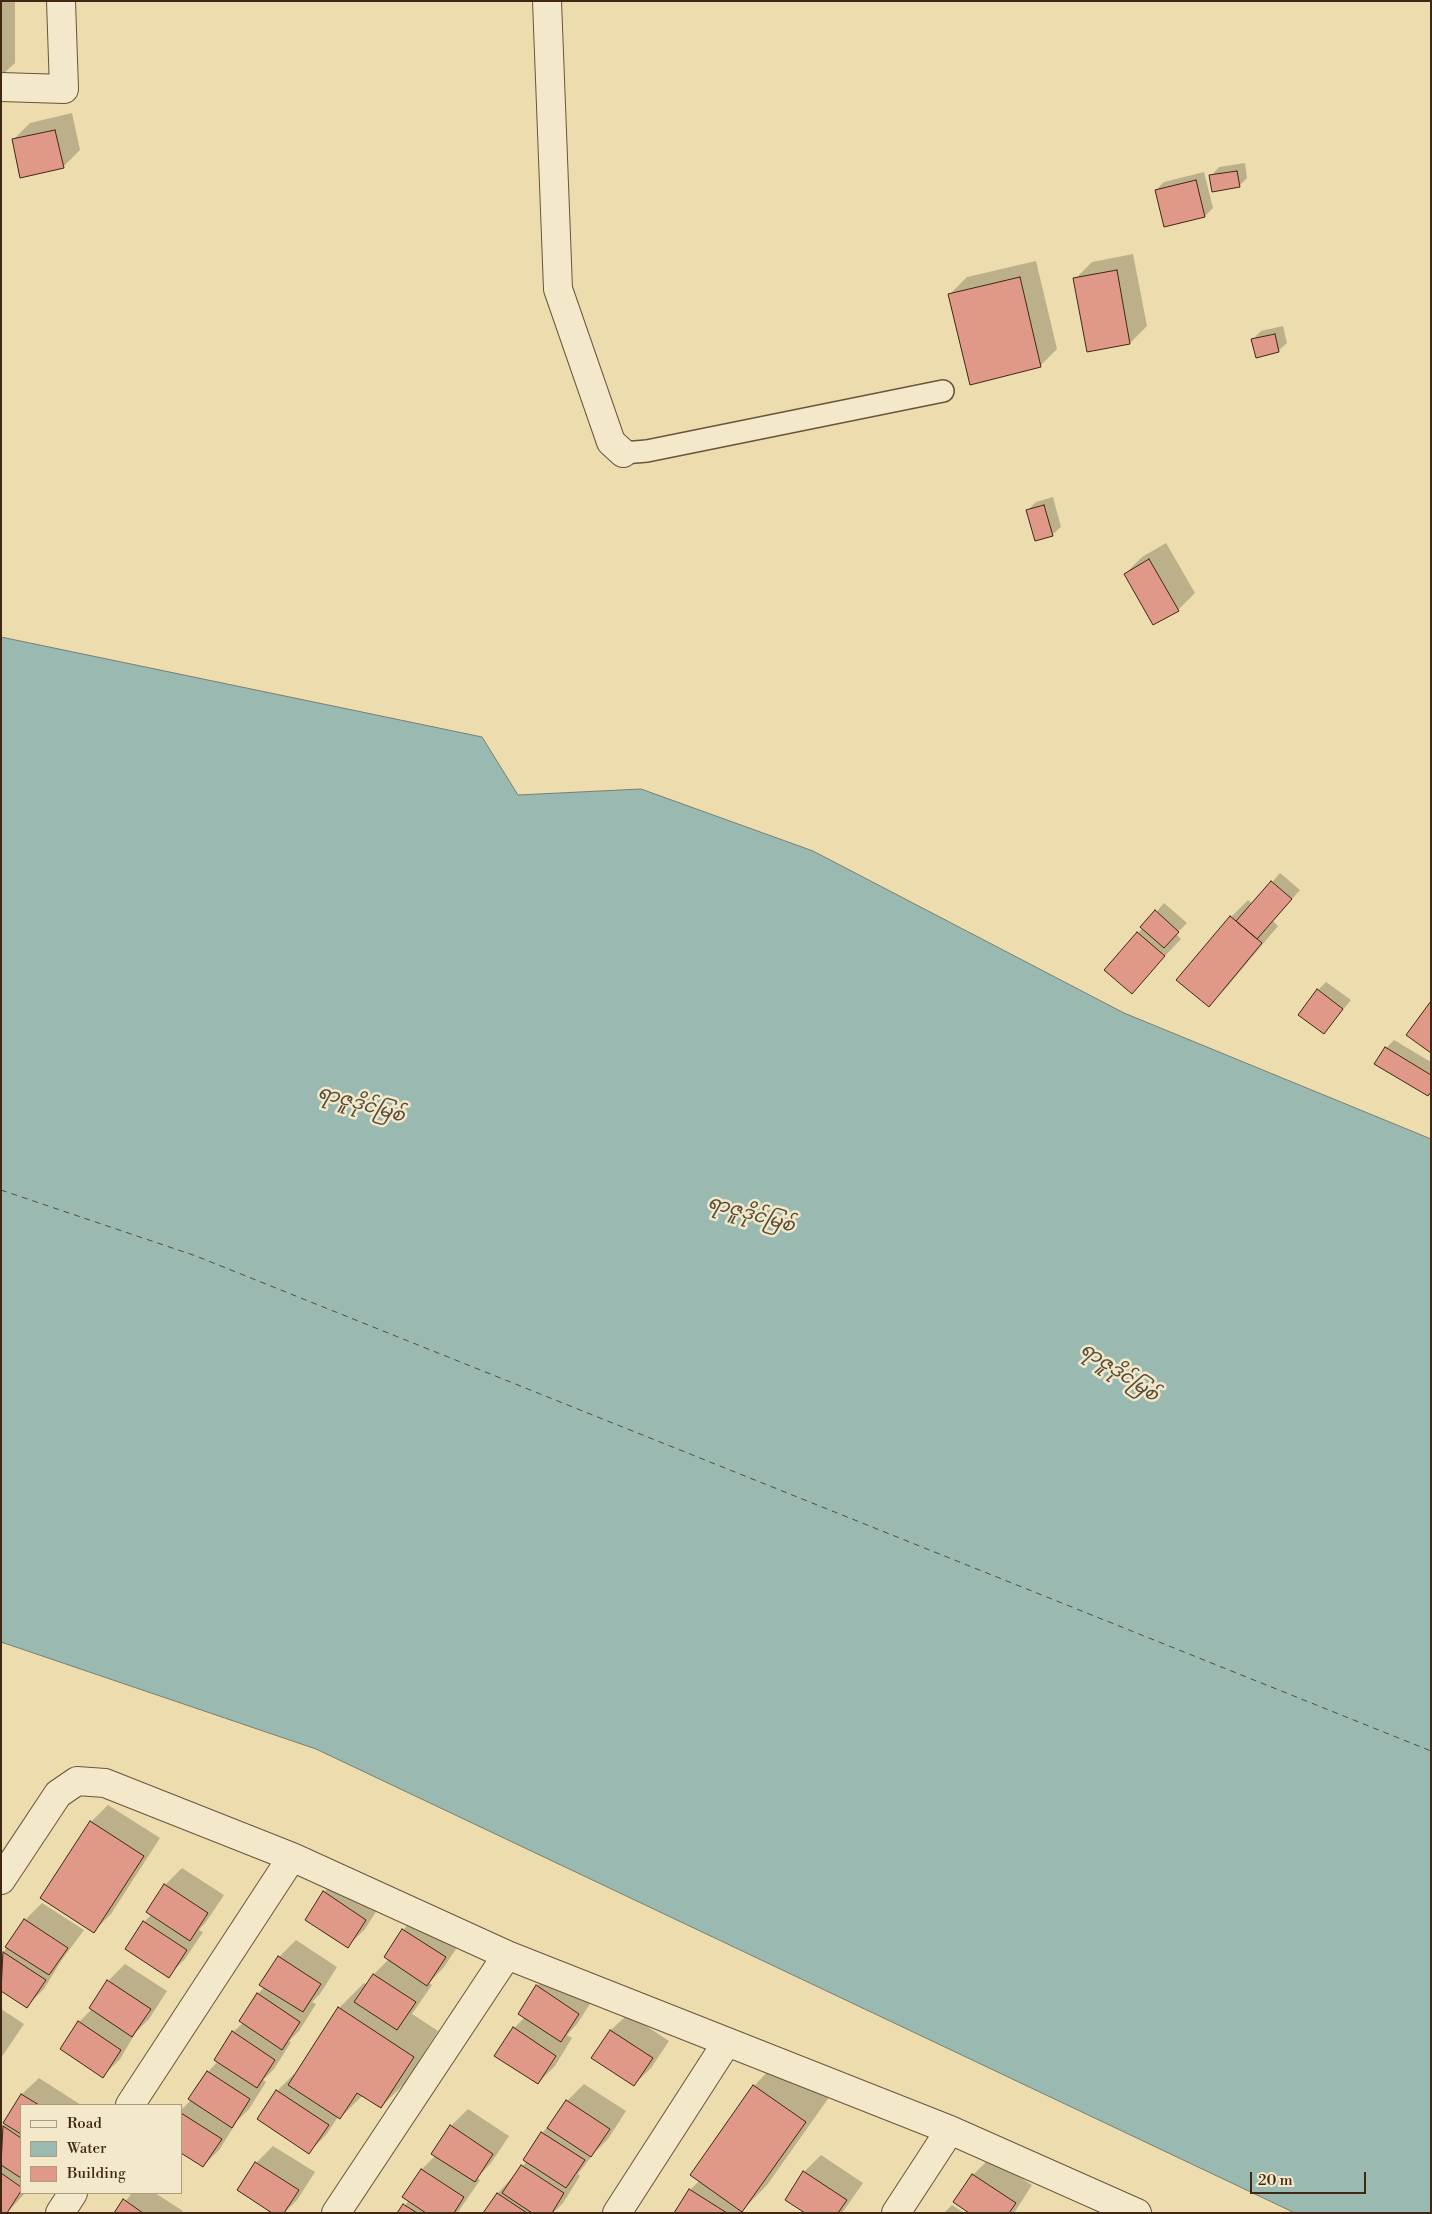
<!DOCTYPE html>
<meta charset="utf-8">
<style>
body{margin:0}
#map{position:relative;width:1432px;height:2214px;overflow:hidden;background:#ecdcae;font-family:"Libre Bodoni",serif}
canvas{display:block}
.frame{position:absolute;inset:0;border:2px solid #3f2713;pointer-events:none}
.legend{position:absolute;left:20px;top:2104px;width:162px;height:90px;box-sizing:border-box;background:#f3e8ca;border:1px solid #ab9b81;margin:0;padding:6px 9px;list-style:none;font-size:15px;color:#3f2713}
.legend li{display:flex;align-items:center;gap:10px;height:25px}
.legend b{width:25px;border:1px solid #ab9b81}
.scale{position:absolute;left:1250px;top:2172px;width:116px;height:22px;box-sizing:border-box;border:2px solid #3f2713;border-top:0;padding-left:6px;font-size:15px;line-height:18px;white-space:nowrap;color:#3f2713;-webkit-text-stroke:4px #f3e8ca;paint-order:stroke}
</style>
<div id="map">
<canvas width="1432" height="2214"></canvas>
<div class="frame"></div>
<ul class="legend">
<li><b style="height:6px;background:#f3e8ca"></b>Road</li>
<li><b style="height:14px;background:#9abab1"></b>Water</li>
<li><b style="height:14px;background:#e09989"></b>Building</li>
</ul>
<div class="scale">20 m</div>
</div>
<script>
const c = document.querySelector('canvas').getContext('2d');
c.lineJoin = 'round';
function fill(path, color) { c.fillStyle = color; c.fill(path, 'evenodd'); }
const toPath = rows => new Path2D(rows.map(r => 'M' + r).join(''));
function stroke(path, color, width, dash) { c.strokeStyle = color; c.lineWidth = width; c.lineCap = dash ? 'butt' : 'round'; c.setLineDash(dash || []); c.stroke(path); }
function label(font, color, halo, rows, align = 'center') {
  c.font = font + ' "Libre Bodoni","Noto Sans Myanmar",serif'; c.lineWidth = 5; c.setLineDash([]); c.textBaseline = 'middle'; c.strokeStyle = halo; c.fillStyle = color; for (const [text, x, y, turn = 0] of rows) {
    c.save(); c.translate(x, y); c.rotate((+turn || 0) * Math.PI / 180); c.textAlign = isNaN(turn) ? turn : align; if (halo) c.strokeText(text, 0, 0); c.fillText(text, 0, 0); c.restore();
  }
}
const water = toPath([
 [1,637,482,737,518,795,641,789,813,851,1124,1013,1431,1139,1431,2213,1295,2213,316,1749,1,1642,1,637]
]);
const shadow = toPath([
 [1,1,15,1,15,63,1,76],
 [72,113,80,150,63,167,13,140,30,123],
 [1245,163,1247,178,1239,186,1211,176,1219,167],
 [1204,172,1213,208,1205,216,1165,226,1156,190,1164,182],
 [1133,254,1147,326,1130,343,1088,351,1075,279,1092,262],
 [1036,261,1057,349,1040,366,950,294,967,277],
 [1283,326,1287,343,1278,351,1253,339,1261,331],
 [1053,497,1061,527,1052,535,1028,510,1036,502],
 [1166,543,1195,593,1178,610,1125,574,1142,557],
 [1280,873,1300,890,1273,921,1278,926,1226,988,1209,1005,1231,917,1248,900,1253,904],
 [1164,903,1187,923,1176,934,1181,939,1131,992,1106,970],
 [1326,982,1351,1000,1323,1033,1318,990],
 [1394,1040,1431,1062,1431,1092,1386,1048],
 [108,1805,160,1838,111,1914,94,1931,91,1822],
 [182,1868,224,1895,206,1922,199,1930,203,1932,185,1959,168,1976,127,1948,144,1922,152,1914,148,1912,165,1885],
 [341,1875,382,1902,365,1929,348,1946,324,1892],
 [42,1903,84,1930,61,1961,44,1989,27,2006,1,1989,1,1956,25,1920],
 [420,1913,462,1940,444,1967,429,1983,432,1985,412,2014,438,2031,406,2082,381,2107,363,2095,340,2118,338,2117,326,2135,309,2152,277,2091,294,2074,296,2075,339,2008,364,1983,367,1985,374,1974,389,1959,403,1930],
 [296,1940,337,1967,320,1994,312,2002,316,2004,299,2031,289,2041,291,2042,274,2069,263,2080,266,2082,249,2109,237,2121,220,2149,203,2166,181,2151,181,2110,191,2100,208,2072,218,2061,233,2032,243,2023,258,1994,265,1986,279,1957],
 [125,1964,167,1991,149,2019,136,2032,120,2059,103,2076,79,2022,92,2009,108,1981],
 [554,1969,595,1996,577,2024,567,2035,572,2038,555,2066,538,2083,514,2028,525,2017,537,1986],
 [1,2009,24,2024,1,2058],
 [628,2014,669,2041,651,2068,634,2085,593,2058,611,2030],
 [779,2060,830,2096,767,2185,740,2213,675,2213,690,2190,700,2180,691,2175,754,2086],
 [39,2078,81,2105,21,2105,21,2193,25,2193,7,2213,1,2212,1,2131,22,2094],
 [584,2084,626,2111,608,2139,594,2153,578,2174,580,2176,563,2203,553,2213,485,2213,498,2193,527,2161,524,2159,542,2133,554,2120,567,2101],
 [468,2109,509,2136,491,2163,477,2178,480,2180,458,2212,459,2213,399,2213,409,2200,404,2197,422,2169,436,2155,451,2126],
 [273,2146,315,2172,297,2200,284,2213,256,2163],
 [821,2155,863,2183,842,2213,807,2213,804,2172],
 [990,2158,1032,2185,1014,2213,971,2213,973,2175],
 [132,2193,155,2193,183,2211,181,2213,116,2213],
 [952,2205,964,2213,944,2213]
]);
const ferry = toPath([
 [1,1190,196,1256,1431,1751]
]);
const building = toPath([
 [55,130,64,168,20,178,12,139,55,130],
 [1237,171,1240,187,1212,192,1209,175,1237,171],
 [1196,180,1205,217,1164,227,1155,190,1196,180],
 [1117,270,1130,344,1087,352,1073,278,1117,270],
 [1020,277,1041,367,970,385,948,294,1020,277],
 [1275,334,1279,352,1256,358,1251,339,1275,334],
 [1044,505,1053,536,1035,541,1026,510,1044,505],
 [1149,559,1179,611,1153,625,1124,574,1149,559],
 [1271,881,1292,899,1257,939,1236,921,1271,881],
 [1155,910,1179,932,1164,948,1140,927,1155,910],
 [1230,916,1262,943,1209,1007,1176,980,1230,916],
 [1137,932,1165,956,1132,994,1104,970,1137,932],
 [1317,989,1343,1009,1324,1034,1298,1015,1317,989],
 [1431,1001,1431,1053,1406,1035,1431,1001],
 [1385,1047,1431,1075,1431,1092,1428,1096,1374,1064,1385,1047],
 [90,1821,144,1856,94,1933,40,1898,90,1821],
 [164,1884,208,1913,190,1941,146,1912,164,1884],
 [323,1891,366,1920,348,1948,305,1920,323,1891],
 [24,1919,68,1948,49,1975,5,1947,24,1919],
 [143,1921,187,1950,169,1978,125,1949,143,1921],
 [402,1929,446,1957,427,1986,384,1957,402,1929],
 [3,1952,46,1980,27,2008,1,1991,3,1952],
 [278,1956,321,1984,303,2012,259,1985,278,1956],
 [373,1974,416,2002,397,2030,354,2002,373,1974],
 [107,1980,151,2009,132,2037,89,2008,107,1980],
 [536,1985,579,2014,561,2042,518,2014,536,1985],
 [257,1993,300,2022,282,2050,239,2021,257,1993],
 [338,2007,414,2057,381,2108,357,2093,340,2119,288,2085,338,2007],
 [78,2021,121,2050,103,2078,60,2049,78,2021],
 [513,2027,556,2056,538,2084,494,2056,513,2027],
 [610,2030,653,2058,634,2086,591,2058,610,2030],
 [232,2031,275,2060,257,2088,214,2060,232,2031],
 [207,2071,250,2099,232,2128,188,2099,207,2071],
 [753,2085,806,2122,742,2212,690,2175,753,2085],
 [276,2090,329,2125,309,2154,257,2119,276,2090],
 [21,2094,39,2105,21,2105,21,2134,3,2123,21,2094],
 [566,2100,610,2129,591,2157,547,2128,566,2100],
 [181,2113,222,2139,203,2167,181,2153,181,2113],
 [450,2125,493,2154,475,2182,431,2154,450,2125],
 [3,2126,21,2138,21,2178,1,2165,3,2126],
 [541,2132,585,2160,566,2188,523,2160,541,2132],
 [255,2162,299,2190,284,2213,272,2213,237,2190,255,2162],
 [521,2165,564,2193,552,2213,532,2213,502,2193,521,2165],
 [421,2169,464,2197,454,2213,426,2213,402,2197,421,2169],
 [803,2171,847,2200,838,2213,805,2213,785,2200,803,2171],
 [1,2173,21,2187,21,2191,7,2213,1,2213,1,2173],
 [972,2174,1016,2203,1009,2213,969,2213,953,2202,972,2174],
 [689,2189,727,2213,674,2213,689,2189],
 [497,2193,527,2213,483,2213,497,2193],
 [123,2199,143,2213,114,2213,123,2199],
 [403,2204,417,2213,397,2213,403,2204]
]);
const service = toPath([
 [623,453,647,451,943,391]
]);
const minor = toPath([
 [547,1,558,289,611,442,623,453],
 [1,87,64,89,61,1],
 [1,1880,58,1794,77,1781,105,1783,292,1857,507,1955,950,2130,1137,2213],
 [130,2105,292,1857],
 [60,2213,73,2193],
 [336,2213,507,1955],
 [617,2213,727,2042],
 [896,2213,950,2130]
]);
const waterNames = [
 ["ရာဇူဒိုင်မြစ်",361,1105,16],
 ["ရာဇူဒိုင်မြစ်",751,1215,16],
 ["ရာဇူဒိုင်မြစ်",1119,1373,34]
];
fill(water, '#9abab1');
stroke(water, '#767f72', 1);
fill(shadow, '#0003');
stroke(ferry, '#564c3a', 1, [6, 5]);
fill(building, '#e09989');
stroke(building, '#3f2713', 1);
stroke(service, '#6a543a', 24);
stroke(minor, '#6a543a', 30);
stroke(service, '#f3e8ca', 21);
stroke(minor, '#f3e8ca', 28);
label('italic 19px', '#564c3a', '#f3e8ca', waterNames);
</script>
